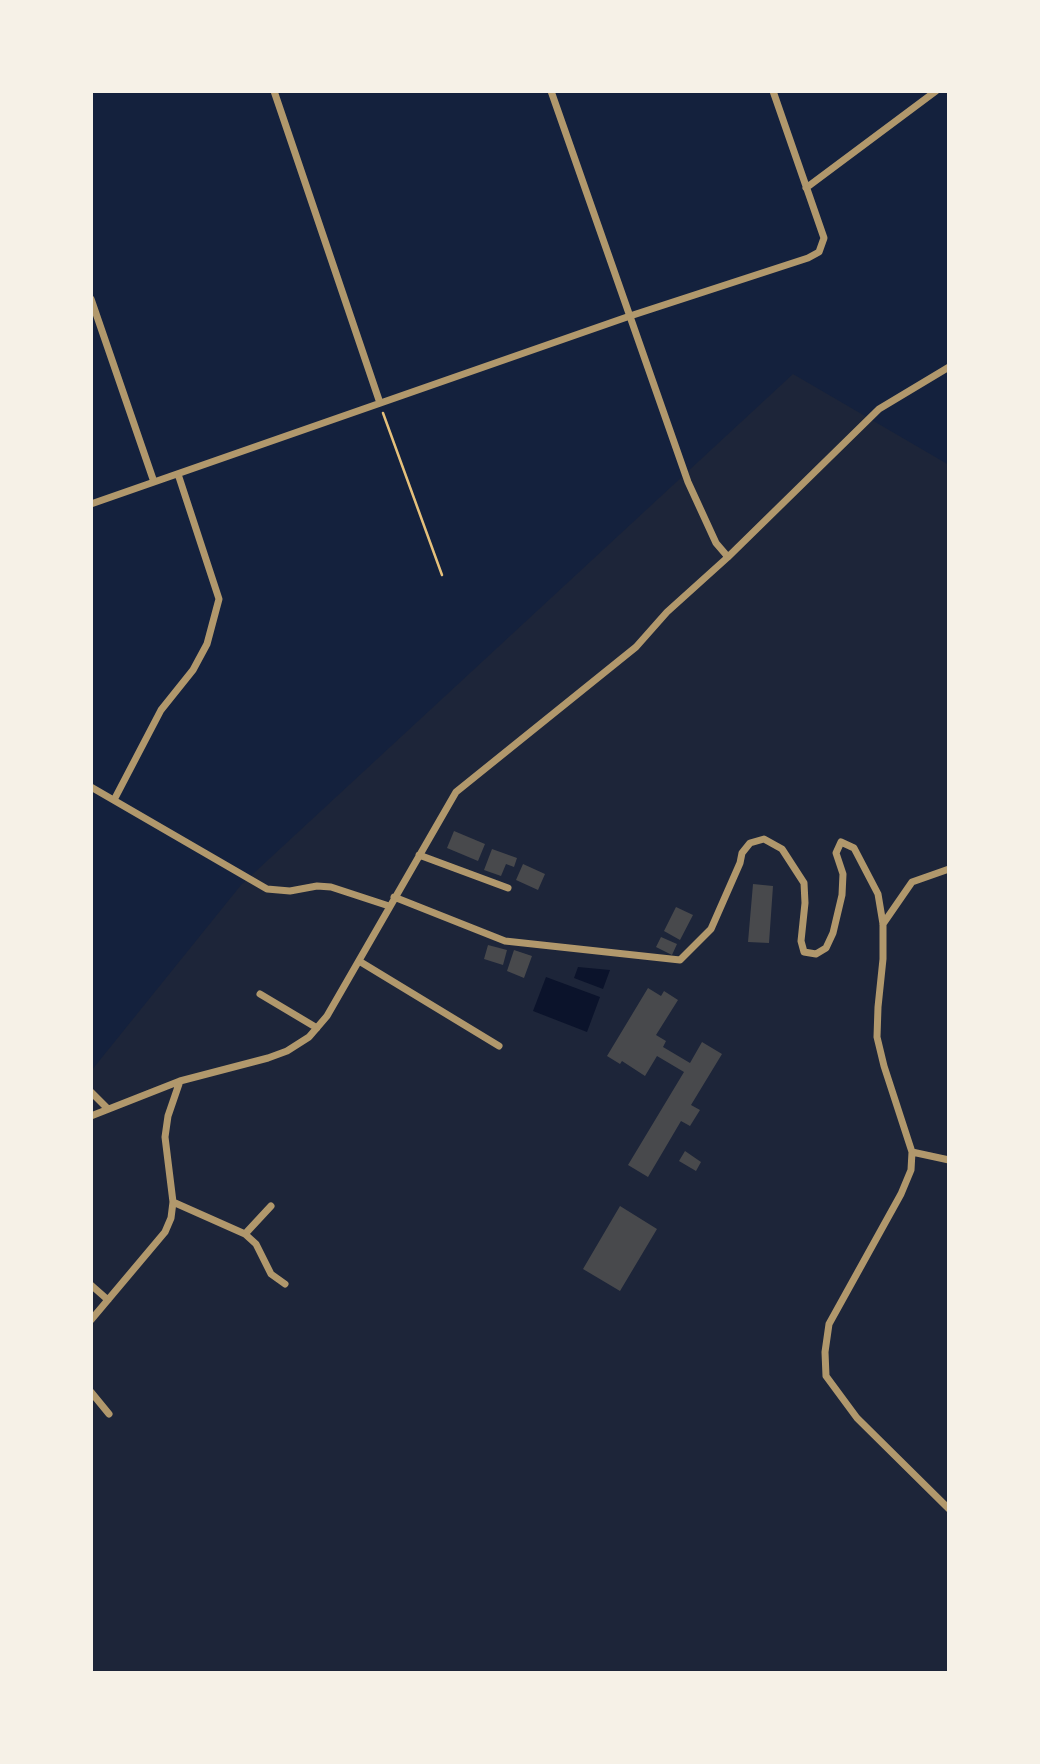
<!DOCTYPE html>
<style>
body{margin:0}
#map{position:relative;width:1040px;height:1764px;overflow:hidden;background:#14213d;font-family:Figtree,sans-serif}
canvas{display:block}
.frame{position:absolute;inset:0;border:93px solid #f6f1e7;pointer-events:none}
</style>
<div id="map">
<canvas width="1040" height="1764"></canvas>
<div class="frame"></div>
</div>
<script>
const c = document.querySelector('canvas').getContext('2d');
c.lineJoin = 'round';
function fill(path, color) { c.fillStyle = color; c.fill(path, 'evenodd'); }
const toPath = rows => new Path2D(rows.map(r => 'M' + r).join(''));
function stroke(path, color, width, dash) { c.strokeStyle = color; c.lineWidth = width; c.lineCap = dash ? 'butt' : 'round'; c.setLineDash(dash || []); c.stroke(path); }
const green = toPath([
 [793,374,949,465,949,1673,91,1673,91,1071,241,885]
]);
const water = toPath([
 [578,967,610,970,603,989,574,978],
 [546,977,600,997,587,1032,533,1011]
]);
const building = toPath([
 [454,831,485,844,478,861,447,848],
 [492,849,517,858,514,867,506,864,501,876,484,870],
 [523,864,545,874,538,890,516,880],
 [753,884,773,886,769,943,748,942],
 [676,907,693,915,680,940,664,931],
 [661,937,677,944,672,955,656,947],
 [488,945,507,950,503,965,484,959],
 [514,950,532,956,524,978,507,971],
 [648,988,661,996,664,991,678,1000,656,1035,666,1041,663,1047,690,1063,702,1042,722,1054,691,1105,700,1110,690,1126,681,1121,648,1177,628,1165,684,1072,657,1056,645,1076,622,1061,620,1064,607,1056],
 [685,1151,701,1162,696,1171,679,1161],
 [620,1206,657,1229,620,1291,583,1269]
]);
const path = toPath([
 [383,413,442,575]
]);
const minor = toPath([
 [274,91,380,403],
 [551,91,688,482,716,543,728,557],
 [806,188,936,91],
 [91,299,154,482],
 [91,504,630,316,808,258,819,252,824,238,773,91],
 [91,787,267,889,290,891,317,886,331,887,389,906],
 [114,800,161,710,193,670,207,644,219,599,178,474],
 [419,855,508,888],
 [394,897,505,941,680,960,711,929,740,863,742,853,750,843,764,839,782,849,804,883,805,903,801,941,804,952,816,954,826,948,833,933,842,895,843,874,836,853,841,842,854,848,878,894,883,924,883,959,878,1007,877,1037,884,1066,912,1152,911,1170,901,1194,829,1324,825,1352,826,1376,857,1418,949,1509],
 [883,924,912,882,949,869],
 [359,961,499,1046],
 [260,994,317,1028],
 [91,1092,108,1109],
 [91,1116,180,1081,268,1058,287,1051,309,1037,327,1016,456,792,636,647,667,612,728,557,879,409,949,367],
 [912,1152,949,1160],
 [173,1202,245,1234,256,1244,271,1274,285,1284],
 [245,1234,271,1206],
 [91,1285,108,1300],
 [91,1320,165,1232,171,1218,173,1202,165,1137,168,1116,180,1081],
 [91,1392,109,1414]
]);
fill(green, '#1d2539');
fill(water, '#0b132b');
fill(building, '#48494c');
stroke(path, '#e5c07b', 2.5);
stroke(minor, '#b1986c', 7);
</script>
